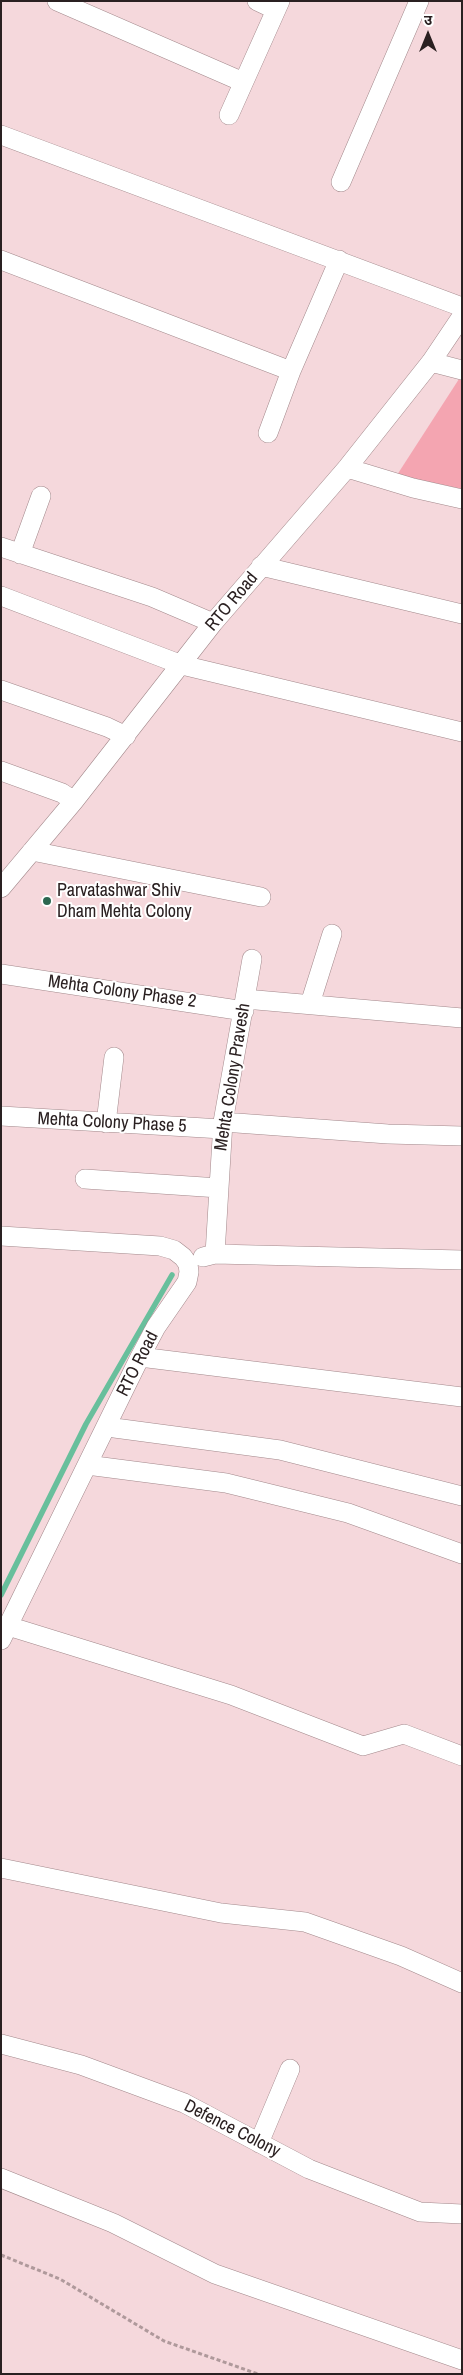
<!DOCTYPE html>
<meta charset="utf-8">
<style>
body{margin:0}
#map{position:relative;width:463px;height:2375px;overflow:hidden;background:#f5d8dc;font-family:"Archivo Narrow","Noto Sans Devanagari",sans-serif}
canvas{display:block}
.frame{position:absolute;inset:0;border:2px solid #2a2021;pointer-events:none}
.north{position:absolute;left:403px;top:10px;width:50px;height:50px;-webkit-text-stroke:4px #fff;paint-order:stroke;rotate:0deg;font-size:14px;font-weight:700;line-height:20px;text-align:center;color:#2a2021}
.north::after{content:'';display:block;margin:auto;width:18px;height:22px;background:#2a2021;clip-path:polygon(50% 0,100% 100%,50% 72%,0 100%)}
</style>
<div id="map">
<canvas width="463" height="2375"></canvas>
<div class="frame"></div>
<div class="north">उ</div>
</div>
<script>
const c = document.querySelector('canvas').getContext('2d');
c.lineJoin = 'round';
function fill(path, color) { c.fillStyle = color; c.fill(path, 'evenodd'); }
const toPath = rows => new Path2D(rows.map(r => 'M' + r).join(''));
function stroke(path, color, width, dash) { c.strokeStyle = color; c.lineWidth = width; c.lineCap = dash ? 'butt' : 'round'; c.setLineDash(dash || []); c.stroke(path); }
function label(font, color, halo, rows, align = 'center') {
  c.font = font + ' "Archivo Narrow",sans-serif'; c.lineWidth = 4; c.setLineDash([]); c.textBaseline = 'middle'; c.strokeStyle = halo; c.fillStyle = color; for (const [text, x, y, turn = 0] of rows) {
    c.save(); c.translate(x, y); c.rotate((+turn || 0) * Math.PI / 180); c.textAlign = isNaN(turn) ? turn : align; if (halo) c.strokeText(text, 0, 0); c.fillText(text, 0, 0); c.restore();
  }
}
const green = toPath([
 [459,379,462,380,462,489,397,475]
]);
const stream = toPath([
 [1,1595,86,1424,172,1275]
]);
const path = toPath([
 [1,2255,60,2279,164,2341,258,2374]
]);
const minor = toPath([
 [57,1,243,82],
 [257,1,276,10],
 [229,115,280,1],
 [1,135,462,307],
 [341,182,419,1],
 [1,260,291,371],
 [431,362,462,370],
 [268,433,291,371,339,260],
 [347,468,413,488,462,499],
 [1,547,152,597,213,623],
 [20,554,41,496],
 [261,566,462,614],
 [1,596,182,665,462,732],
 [1,690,107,727,126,736],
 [1,771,62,793,74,801],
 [32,851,261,897],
 [1,888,74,801,213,623,347,468,431,362,462,316],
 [1,974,244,1011],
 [245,999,462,1018],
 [310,1004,332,934],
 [1,1116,222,1129],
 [223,1122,388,1134,462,1136],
 [106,1123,114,1057],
 [85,1179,219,1188],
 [1,1236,160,1246,174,1250,183,1257,188,1264,189,1272,187,1282,156,1327,140,1357,1,1640],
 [215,1254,223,1122,252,959],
 [203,1257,215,1254,462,1260],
 [140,1357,462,1397],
 [107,1427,280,1450,462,1496],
 [87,1465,226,1483,348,1513,462,1554],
 [8,1626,231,1695,363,1746,404,1734,462,1756],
 [1,1868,221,1913,305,1922,401,1956,462,1983],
 [1,2044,81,2065,184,2103,309,2169,420,2212,462,2214],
 [259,2143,290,2069],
 [1,2178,113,2223,215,2274,462,2360]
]);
const markers = [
 [47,901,5,"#2c6750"]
];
const streetNames = [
 ["RTO Road",232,602,-50],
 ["Mehta Colony Phase 2",122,992,8],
 ["Mehta Colony Pravesh",233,1077,-81],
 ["Mehta Colony Phase 5",112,1123,3],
 ["RTO Road",138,1364,-63],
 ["Defence Colony",232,2129,27]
];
const poiNames = [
 ["Parvatashwar Shiv",57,891],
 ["Dham Mehta Colony",57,912]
];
fill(green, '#f4a5b1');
stroke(stream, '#68bf9c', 5.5);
stroke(minor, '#a2888b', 20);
stroke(path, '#af999b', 3, [4, 2.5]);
stroke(minor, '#fff', 19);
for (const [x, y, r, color] of markers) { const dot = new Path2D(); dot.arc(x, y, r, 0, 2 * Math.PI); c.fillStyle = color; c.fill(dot); stroke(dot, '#fff', 2); }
label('18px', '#2a2021', '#fff', streetNames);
label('18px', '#2a2021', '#fff', poiNames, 'left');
</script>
